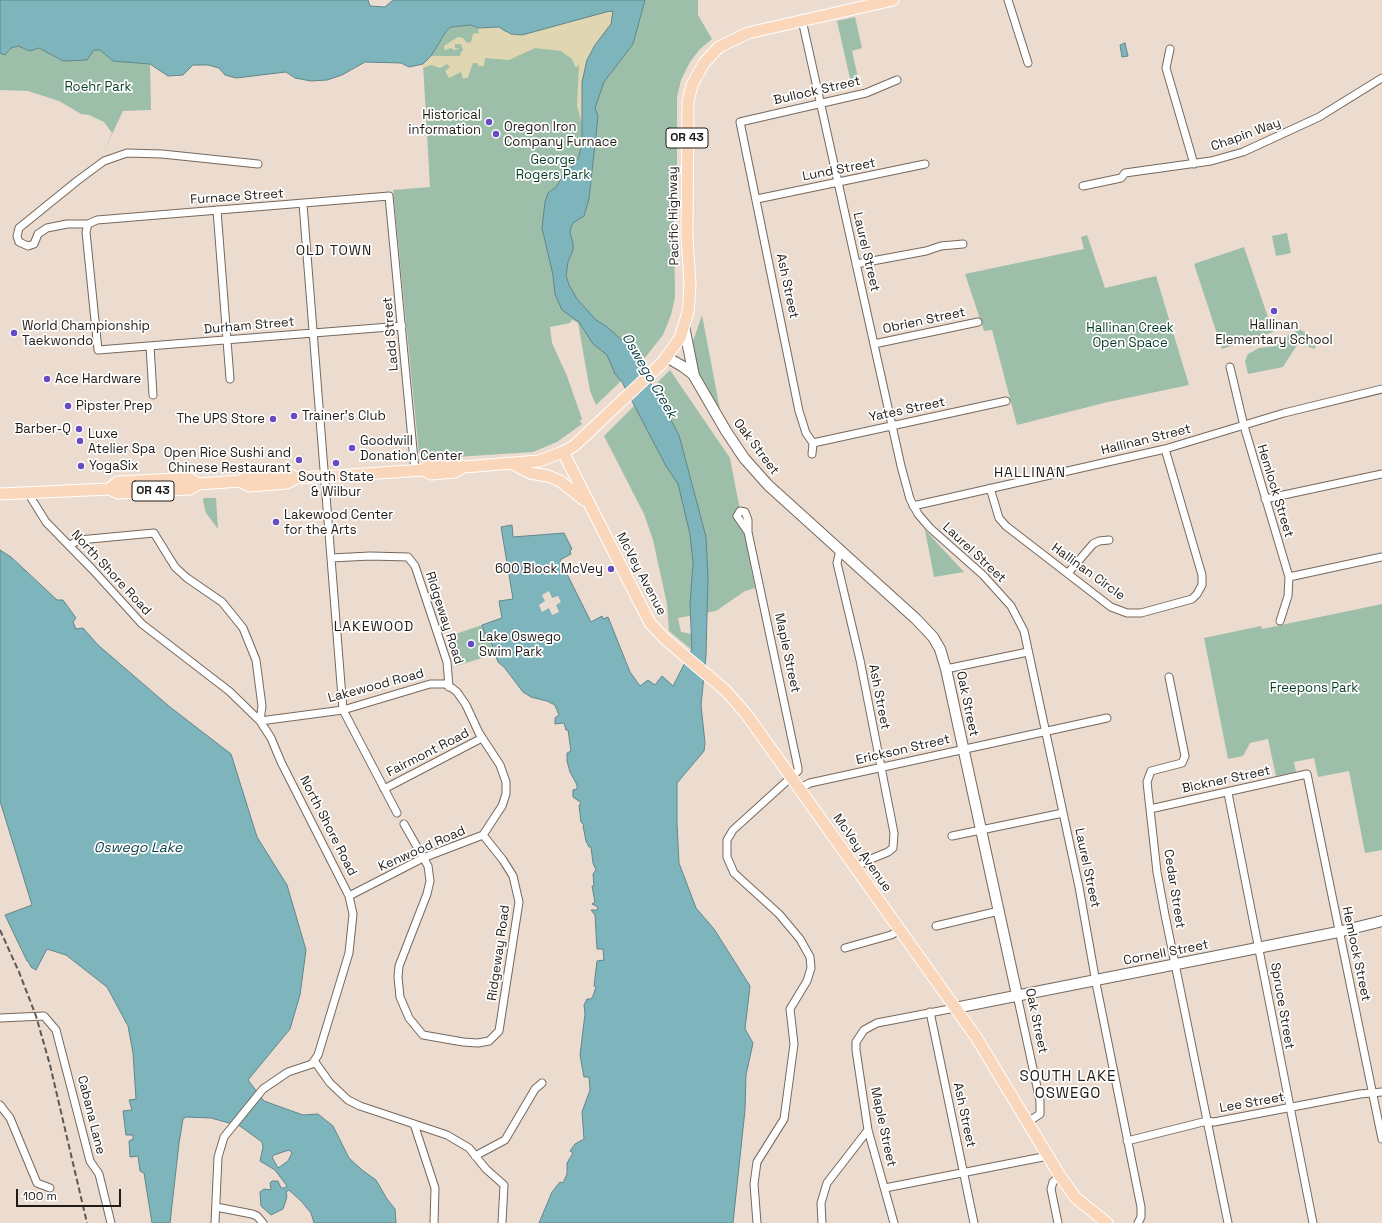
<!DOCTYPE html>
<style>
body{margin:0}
#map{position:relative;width:1382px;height:1223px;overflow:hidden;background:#ecdccf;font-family:"Space Grotesk",sans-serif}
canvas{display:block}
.scale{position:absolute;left:16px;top:1189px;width:105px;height:18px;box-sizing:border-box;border:2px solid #201b16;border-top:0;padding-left:5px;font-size:12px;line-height:14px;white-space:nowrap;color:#201b16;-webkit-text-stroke:3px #fff;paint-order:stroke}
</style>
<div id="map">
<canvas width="1382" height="1223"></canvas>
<div class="scale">100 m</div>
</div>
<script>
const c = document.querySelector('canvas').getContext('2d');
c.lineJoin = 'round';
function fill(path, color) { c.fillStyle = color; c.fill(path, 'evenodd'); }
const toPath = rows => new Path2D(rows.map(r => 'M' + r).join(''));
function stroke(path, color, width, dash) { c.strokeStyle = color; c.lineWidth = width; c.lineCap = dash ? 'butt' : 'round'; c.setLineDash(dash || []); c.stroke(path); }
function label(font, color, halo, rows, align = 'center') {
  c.font = font + ' "Space Grotesk",sans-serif'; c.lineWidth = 3.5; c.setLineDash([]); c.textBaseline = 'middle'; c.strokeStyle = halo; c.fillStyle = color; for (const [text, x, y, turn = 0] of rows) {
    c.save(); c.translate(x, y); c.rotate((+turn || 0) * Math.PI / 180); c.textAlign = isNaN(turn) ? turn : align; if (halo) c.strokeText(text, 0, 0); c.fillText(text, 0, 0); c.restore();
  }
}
const green = toPath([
 [643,0,698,0,698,15,712,39,700,49,690,62,681,80,677,97,677,215,674,216,675,297,671,315,663,335,644,359,596,405,590,391,578,323,572,320,570,323,550,327,552,343,567,376,582,419,580,421,582,424,557,442,533,452,425,459,419,454,393,190,430,187,423,64,428,59,447,30,451,27,471,25,478,28],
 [855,17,862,48,852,51,859,82,851,83,837,21],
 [18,46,30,51,39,48,63,61,87,60,94,50,100,50,113,61,150,64,151,110,123,111,102,155,112,133,104,122,89,115,81,114,59,101,28,91,0,90,0,53,5,55,11,48],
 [1287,233,1291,253,1276,256,1272,236],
 [1087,235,1105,288,1156,276,1189,385,1108,402,1017,425,992,330,984,331,965,274,1084,249,1081,237],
 [1244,247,1273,332,1222,349,1194,264],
 [702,315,720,410,697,373,691,347],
 [1298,330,1301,330,1319,341,1314,349,1303,344,1297,345,1283,367,1248,374,1245,361,1248,354,1259,348,1276,346,1287,336],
 [670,370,730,458,755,588,745,591,716,611,678,618,681,632,698,635,698,655,669,631,667,604,653,540,644,514,604,436],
 [204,498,216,498,218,529,206,513,203,501],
 [925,530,964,572,934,577],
 [1382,604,1382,850,1365,853,1349,771,1318,777,1314,758,1294,762,1296,772,1276,776,1268,739,1250,743,1243,756,1228,759,1204,638,1261,626,1262,629],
 [482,625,485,634,488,633,495,654,456,666,447,637]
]);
const sand = toPath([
 [610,11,614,13,611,24,595,45,587,60,582,82,583,99,582,124,577,106,579,64,576,68,572,59,561,51,535,48,509,60,485,58,484,66,479,66,477,63,473,63,468,77,463,79,461,72,449,78,445,71,450,67,447,64,440,68,431,65,423,68,423,64,431,56,460,56,460,54,463,50,461,44,455,44,455,48,460,48,454,50,451,48,445,50,444,46,458,37,463,38,467,43,471,42,473,34,479,33,478,28,499,27,505,32,578,20]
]);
const water = toPath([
 [0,0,368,0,370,6,385,7,393,0,645,0,633,44,604,82,595,108,598,116,589,199,584,216,573,223,571,227,570,233,573,243,573,250,568,262,566,275,569,285,577,299,596,320,606,326,632,349,679,435,706,537,708,577,706,656,701,705,705,743,704,751,677,783,677,823,679,863,696,908,714,929,750,986,745,1029,753,1043,746,1075,745,1110,733,1223,539,1223,552,1192,560,1182,563,1183,567,1174,567,1163,573,1153,570,1151,575,1144,584,1139,582,1112,590,1090,589,1077,584,1077,580,1055,585,1014,584,1005,587,999,591,999,593,996,596,987,594,986,597,961,604,960,603,949,597,949,595,915,591,910,597,910,598,907,592,904,595,902,592,886,594,886,593,874,596,870,593,863,591,847,589,847,586,841,583,826,584,825,581,822,579,805,581,804,580,802,573,797,573,790,577,789,577,785,570,772,567,761,567,753,571,751,568,730,566,730,564,723,555,724,555,718,559,715,555,705,547,701,531,697,523,692,504,667,498,662,488,633,485,634,482,625,502,618,499,601,513,599,501,527,512,525,513,537,564,533,572,549,570,551,571,554,560,560,591,622,602,616,603,619,608,617,630,672,640,686,648,680,655,685,662,676,673,686,692,649,690,605,693,563,690,534,678,484,666,466,622,382,615,374,607,355,593,344,579,322,562,310,555,294,553,275,542,228,545,202,548,193,557,186,562,176,573,166,578,159,582,144,582,82,587,60,595,45,611,24,613,11,606,12,522,35,511,34,499,27,478,28,471,25,451,27,447,30,431,56,423,64,409,67,401,63,365,62,342,75,327,80,311,81,295,78,286,72,236,78,225,75,219,68,208,65,193,65,183,75,168,76,150,64,113,61,100,50,94,50,87,60,63,61,39,48,30,51,18,46,11,48,5,55,0,53,0,0],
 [1125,43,1128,56,1122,57,1120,45,1125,43],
 [0,550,11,557,57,600,63,600,76,618,73,622,76,629,83,628,98,645,170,707,231,754,257,837,287,885,306,950,300,995,290,1029,248,1080,264,1101,303,1115,318,1114,333,1126,349,1158,362,1170,376,1180,387,1199,395,1209,396,1223,314,1223,311,1213,301,1201,289,1190,286,1192,287,1197,283,1209,271,1215,261,1206,260,1192,264,1189,271,1190,270,1183,272,1181,278,1181,281,1188,284,1188,287,1186,275,1170,260,1161,263,1147,262,1142,240,1126,211,1118,186,1117,183,1119,179,1143,170,1223,152,1223,144,1173,140,1171,138,1156,130,1157,129,1141,133,1139,133,1135,126,1135,123,1111,132,1110,129,1100,136,1099,133,1053,128,1026,107,987,66,955,47,949,36,970,31,967,28,961,27,961,5,915,32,905,0,801,0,550],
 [289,1150,292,1153,288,1161,278,1168,272,1157,274,1155,289,1150]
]);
const pier = toPath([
 [549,591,552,598,558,596,561,602,556,605,559,612,552,615,549,608,542,612,539,605,545,601,542,595]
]);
const street = toPath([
 [1008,0,1028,63],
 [802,20,901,466,910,499,918,514,930,528,983,575,1011,606,1024,631,1079,887,1097,988,1141,1207,1141,1217,1138,1223],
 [1170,49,1166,68,1194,164],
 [1083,186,1121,178,1125,173,1211,161,1243,152,1319,117,1382,78],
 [757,199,925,164],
 [303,204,343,710,397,813],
 [217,210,230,379],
 [88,224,97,220,389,196,415,471],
 [88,224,86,232,98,350,402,326],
 [88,224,67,224,47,228,38,234,34,244,28,246,19,242,17,236,19,228,77,181,104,161,127,153,162,154,258,164],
 [856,264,926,251,941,246,963,244],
 [874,344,978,322],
 [150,346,153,395],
 [1230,367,1244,426,1289,577,1288,596,1280,621],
 [813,443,1006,401],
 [812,454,813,443,806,433,799,411,740,122,866,93,897,80],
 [990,488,999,518,1006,526,1111,607,1127,613,1141,613,1192,599,1197,594,1202,585,1202,575,1165,449],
 [28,493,46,522,92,569,142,624,229,691,260,721,271,738,281,762,349,896,353,914,349,953,318,1055,312,1064,288,1072,263,1089,224,1137,218,1157,215,1223],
 [1265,499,1382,474],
 [913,506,1165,449,1284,413,1382,389],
 [748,532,737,516,740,511,745,512,748,520,748,532,798,768,798,771,733,830,727,840,727,857,734,873,779,914,800,939,810,957,811,968,807,981,790,1009,794,1044,784,1119,757,1162,754,1184,757,1223],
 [70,545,79,540,154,533,175,567,187,578,222,602,243,628,256,660,262,706,260,721,343,710,430,684,445,684,452,688,457,692,466,705,479,733,500,765,506,782,506,794,502,806,483,835],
 [840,550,837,563,860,660,894,833,893,848,888,852,866,861,856,868],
 [331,558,370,556,408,557,415,566,447,662,449,687],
 [1068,573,1093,544,1099,541,1109,540],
 [1289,577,1382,557],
 [946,669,1028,652],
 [1169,677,1185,756,1182,763,1151,771,1147,782,1157,872,1165,915,1228,1223],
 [800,788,810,783,1107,718],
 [384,789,482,738],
 [1228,793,1313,1223],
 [1150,809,1307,774,1382,1139],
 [404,824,428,866,430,881,427,894,399,966,398,977,400,997,409,1018,423,1035,463,1042,478,1043,489,1041,499,1031,519,902,513,876,503,860,483,835],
 [952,836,1063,813],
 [349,896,423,858,483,835],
 [936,926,999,911],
 [845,948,891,935,900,930],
 [1017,995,1040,1101,1040,1114,1028,1122],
 [930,1012,974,1223],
 [0,1018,44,1016,56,1030,90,1161,99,1174,111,1223],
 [315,1062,330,1083,348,1100,360,1106,447,1135,469,1148,486,1169,504,1185,502,1223],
 [0,1105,10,1118,37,1183,50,1188],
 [414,1124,435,1188,434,1223],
 [1127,1141,1207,1121,1214,1122,1360,1094,1382,1092],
 [475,1156,505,1140,535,1089,542,1083],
 [885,1188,1048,1156],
 [216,1207,252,1214,257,1216,263,1223],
 [822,1223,821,1203,827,1183,868,1130],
 [894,1223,868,1130,856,1050,856,1042,864,1030,877,1023,955,1008],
 [1058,1223,1051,1189,1053,1182,1060,1176]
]);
const secondary = toPath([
 [684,326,694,376,726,431,744,458,768,485,916,619,933,637,940,649,946,669,1017,995],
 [668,358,682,366,694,375],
 [955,1008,1338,932,1382,921]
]);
const primary = toPath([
 [563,452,650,623,665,639,726,691,747,715,976,1037,1060,1176,1076,1198,1107,1223],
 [513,464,530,473,548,476,560,481,584,500],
 [423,470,430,464,455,463,463,467],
 [240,481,249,486,287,483,296,478,335,476,423,470,431,474,455,472,463,467,539,461,563,452,574,446,662,363,680,338,688,312,690,286,687,236,688,102,692,85,704,63,719,47,748,33,893,0],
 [109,489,118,482,158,480,189,478,198,484],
 [0,494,109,489,118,493,190,489,198,484,240,481,250,475,287,473,296,478]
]);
const rail = toPath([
 [0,930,19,972,36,1016,50,1065,87,1223]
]);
const markers = [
 [489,122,4,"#674bc4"],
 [496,134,4,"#674bc4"],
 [1274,311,4,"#674bc4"],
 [14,333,4,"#674bc4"],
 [47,379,4,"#674bc4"],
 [68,406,4,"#674bc4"],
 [294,416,4,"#674bc4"],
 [273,419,4,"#674bc4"],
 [79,429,4,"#674bc4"],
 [80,441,4,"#674bc4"],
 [352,448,4,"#674bc4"],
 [299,460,4,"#674bc4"],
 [336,463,4,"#674bc4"],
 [81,466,4,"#674bc4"],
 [276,522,4,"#674bc4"],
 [611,569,4,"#674bc4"],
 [471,644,4,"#674bc4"]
];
const shields = [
 [687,138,42],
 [153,491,42]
];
const shieldNames = [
 ["OR 43",687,138],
 ["OR 43",153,491]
];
const parkNames = [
 ["Roehr Park",98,87],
 ["George",553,160],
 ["Rogers Park",553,175],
 ["Hallinan Creek",1130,328],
 ["Open Space",1130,343],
 ["Freepons Park",1314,688]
];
const streetNames = [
 ["Bullock Street",817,91,-13],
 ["Chapin Way",1246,135,-20],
 ["Lund Street",839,170,-11],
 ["Furnace Street",237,197,-4],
 ["Pacific Highway",674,216,-91],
 ["Laurel Street",866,252,77],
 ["Ash Street",787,286,78],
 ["Obrien Street",924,321,-12],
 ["Durham Street",249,326,-5],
 ["Ladd Street",391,334,-95],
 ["Yates Street",907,410,-12],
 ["Hallinan Street",1146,440,-14],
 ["Oak Street",756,447,53],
 ["Hemlock Street",1275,491,73],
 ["Laurel Street",974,553,43],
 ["Hallinan Circle",1088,572,36],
 ["North Shore Road",111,573,47],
 ["McVey Avenue",641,574,62],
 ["Ridgeway Road",444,618,72],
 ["Maple Street",787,653,78],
 ["Lakewood Road",376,686,-15],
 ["Ash Street",879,697,79],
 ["Oak Street",967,704,78],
 ["Erickson Street",903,750,-13],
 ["Fairmont Road",428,753,-27],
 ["Bickner Street",1226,780,-12],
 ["North Shore Road",328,826,63],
 ["Kenwood Road",422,849,-24],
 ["McVey Avenue",862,853,55],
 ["Laurel Street",1087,868,78],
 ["Cedar Street",1174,889,81],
 ["Ridgeway Road",499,953,-82],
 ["Cornell Street",1166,953,-11],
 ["Hemlock Street",1356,954,78],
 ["Spruce Street",1282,1006,80],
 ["Oak Street",1036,1021,78],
 ["Lee Street",1252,1103,-10],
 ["Cabana Lane",91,1115,76],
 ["Ash Street",964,1115,78],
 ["Maple Street",883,1127,78]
];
const poiNames = [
 ["Historical",481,115,"right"],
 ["information",481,130,"right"],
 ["Oregon Iron",504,127],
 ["Company Furnace",504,142],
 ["Hallinan",1274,325,"center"],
 ["Elementary School",1274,340,"center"],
 ["World Championship",22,326],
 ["Taekwondo",22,341],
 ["Ace Hardware",55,379],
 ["Pipster Prep",76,406],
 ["Trainer's Club",302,416],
 ["The UPS Store",265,419,"right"],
 ["Barber-Q",71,429,"right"],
 ["Luxe",88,434],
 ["Atelier Spa",88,449],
 ["Goodwill",360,441],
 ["Donation Center",360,456],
 ["Open Rice Sushi and",291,453,"right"],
 ["Chinese Restaurant",291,468,"right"],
 ["YogaSix",89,466],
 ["South State",336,477,"center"],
 ["& Wilbur",336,492,"center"],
 ["Lakewood Center",284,515],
 ["for the Arts",284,530],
 ["600 Block McVey",603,569,"right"],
 ["Lake Oswego",479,637],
 ["Swim Park",479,652]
];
const neighbourhoodNames = [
 ["OLD TOWN",334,251],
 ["HALLINAN",1030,473],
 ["LAKEWOOD",374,627]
];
const waterNames = [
 ["Oswego Creek",649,376,60],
 ["Oswego Lake",138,848]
];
const quarterNames = [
 ["SOUTH LAKE",1068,1077],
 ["OSWEGO",1068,1094]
];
fill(green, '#9dbfa9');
fill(sand, '#e0d6b1');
fill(water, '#7eb4bc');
stroke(water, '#62868a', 1);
fill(pier, '#ecdccf');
stroke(street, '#76685d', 9);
stroke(secondary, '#76685d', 12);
stroke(primary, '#fff', 13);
stroke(street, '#fff', 7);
stroke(secondary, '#fff', 10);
stroke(primary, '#fad6bb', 11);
stroke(rail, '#605850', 2, [6, 3]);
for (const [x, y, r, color] of markers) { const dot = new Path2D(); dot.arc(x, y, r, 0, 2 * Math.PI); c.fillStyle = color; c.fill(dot); stroke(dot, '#fff', 1.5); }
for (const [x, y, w] of shields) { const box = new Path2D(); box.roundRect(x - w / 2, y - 10, w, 20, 3); c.fillStyle = '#fff'; c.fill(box); stroke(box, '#201b16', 1); }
label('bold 12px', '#201b16', null, shieldNames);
label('13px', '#073c23', '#fff', parkNames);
label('13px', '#201b16', '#fff', streetNames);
label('13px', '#201b16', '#fff', poiNames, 'left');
c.letterSpacing = '1px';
label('14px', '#201b16', '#fff', neighbourhoodNames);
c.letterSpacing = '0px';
label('italic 14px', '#0e4148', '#fff', waterNames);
c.letterSpacing = '1px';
label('15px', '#201b16', '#fff', quarterNames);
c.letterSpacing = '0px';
</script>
